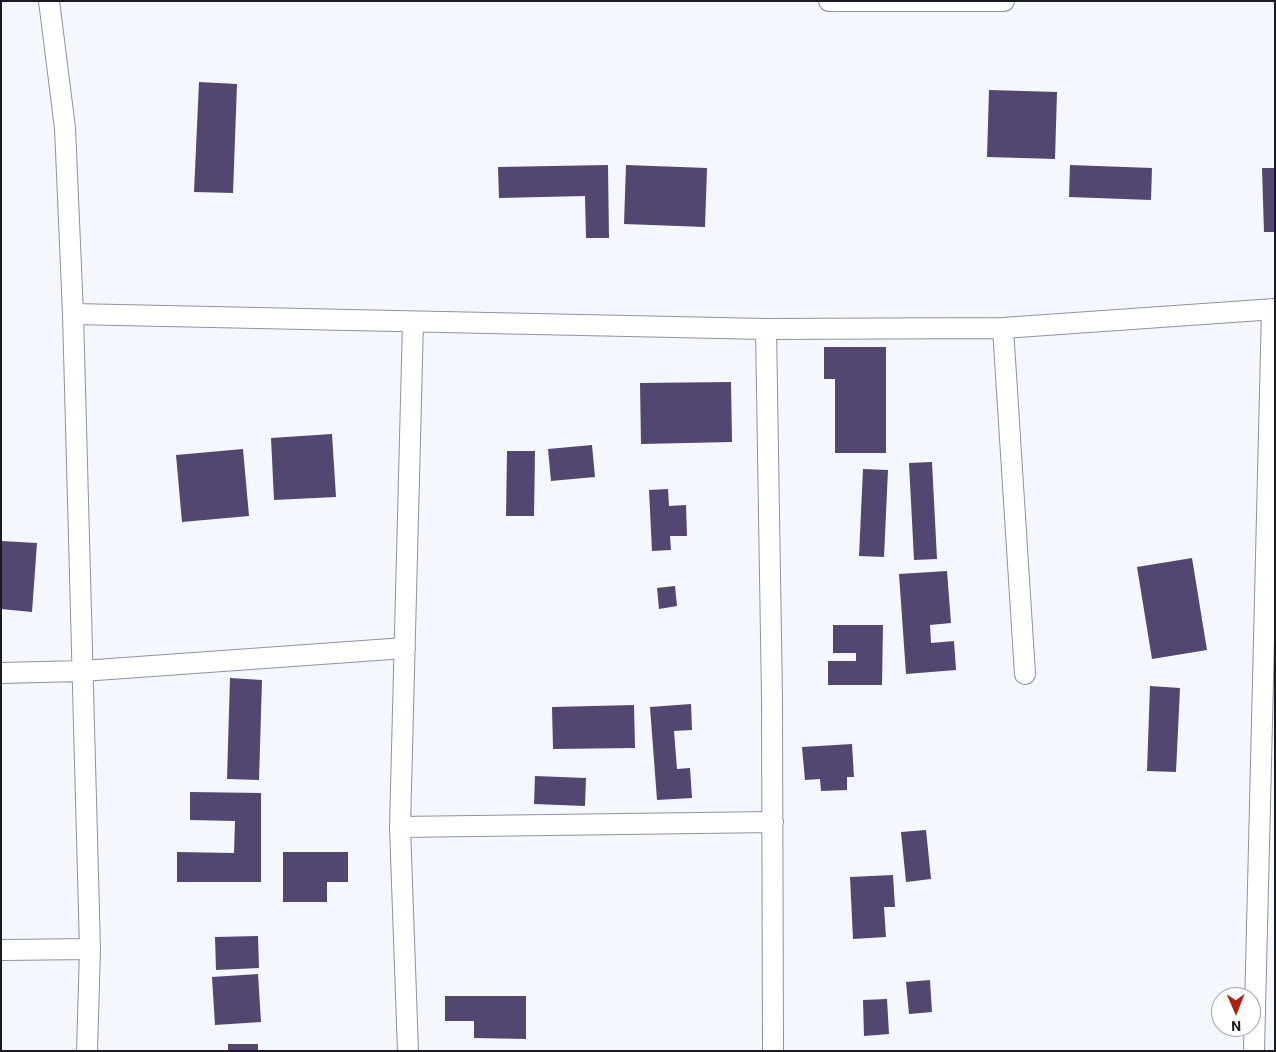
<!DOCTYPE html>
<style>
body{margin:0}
#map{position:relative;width:1276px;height:1052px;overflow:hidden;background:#f5f7fe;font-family:Roboto,sans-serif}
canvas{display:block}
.frame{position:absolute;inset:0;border:2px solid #1a1b22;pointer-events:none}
.north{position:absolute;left:1211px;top:987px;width:50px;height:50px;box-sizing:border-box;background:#fff;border:1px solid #a3a4a7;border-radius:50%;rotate:179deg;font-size:14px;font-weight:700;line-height:20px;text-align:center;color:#1a1b22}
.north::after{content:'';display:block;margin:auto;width:18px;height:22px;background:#af2010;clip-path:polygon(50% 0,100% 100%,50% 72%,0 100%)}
</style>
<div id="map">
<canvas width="1276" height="1052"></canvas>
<div class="frame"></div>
<div class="north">N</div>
</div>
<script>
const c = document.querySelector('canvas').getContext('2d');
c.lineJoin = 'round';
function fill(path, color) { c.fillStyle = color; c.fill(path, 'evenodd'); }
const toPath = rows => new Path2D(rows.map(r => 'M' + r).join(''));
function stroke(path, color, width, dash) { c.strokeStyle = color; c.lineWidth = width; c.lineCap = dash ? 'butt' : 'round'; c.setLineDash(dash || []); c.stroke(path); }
const building = toPath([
 [199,82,237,84,233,193,194,192],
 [989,90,1057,92,1055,159,987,157],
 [608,165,609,238,586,238,585,196,499,198,498,167],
 [626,165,707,168,705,227,624,224],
 [1070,165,1152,168,1151,200,1069,197],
 [1262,168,1275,168,1275,232,1264,232],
 [824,347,886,347,886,453,835,453,835,379,824,379],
 [731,382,732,442,641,444,640,383],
 [332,434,336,497,274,500,271,438],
 [592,445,595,477,551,481,548,449],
 [243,449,249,516,182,522,176,455],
 [507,451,535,451,534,516,506,516],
 [932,462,937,559,914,560,909,463],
 [863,469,888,470,884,557,859,556],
 [668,489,669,506,686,505,687,536,670,536,671,550,652,551,649,490],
 [1,541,37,543,32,612,1,609],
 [1192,558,1207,650,1152,659,1137,567],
 [947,571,951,623,930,625,931,643,954,641,956,670,906,674,899,574],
 [675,586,677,606,659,609,657,588],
 [833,625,883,625,882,685,828,685,828,661,856,661,856,653,833,653],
 [230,678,262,680,259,780,227,779],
 [1150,686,1180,688,1176,772,1147,771],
 [691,704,692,730,674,731,677,769,690,768,692,798,657,800,650,707],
 [634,705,635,748,553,749,552,707],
 [852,744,854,777,847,777,847,790,821,791,820,779,805,780,802,747],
 [535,776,586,778,585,806,534,804],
 [190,792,261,793,261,882,177,882,177,852,234,853,235,821,190,820],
 [926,830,931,879,906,882,901,832],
 [283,852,348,852,348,882,327,882,327,902,283,902],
 [893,875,895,907,884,907,886,937,853,939,850,877],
 [258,936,259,968,216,970,215,937],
 [258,974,261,1022,215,1025,212,977],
 [930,980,932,1012,909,1014,906,982],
 [445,996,526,996,526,1039,474,1038,474,1021,445,1021],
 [887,999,889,1034,864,1036,863,1000],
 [228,1044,258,1044,258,1051,228,1051]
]);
const street = toPath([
 [49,1,65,128,73,314,90,949,87,1051],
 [829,1,1004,1],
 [73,314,766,329,1003,328,1275,309],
 [1003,328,1025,674],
 [766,329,772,698,773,1051],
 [1,673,82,671,405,648],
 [400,827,773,822],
 [1,950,90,949],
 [408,1051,400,827,413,322],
 [1254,1051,1272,309]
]);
fill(building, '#534670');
stroke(street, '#8d92a3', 22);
stroke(street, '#fff', 20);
</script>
